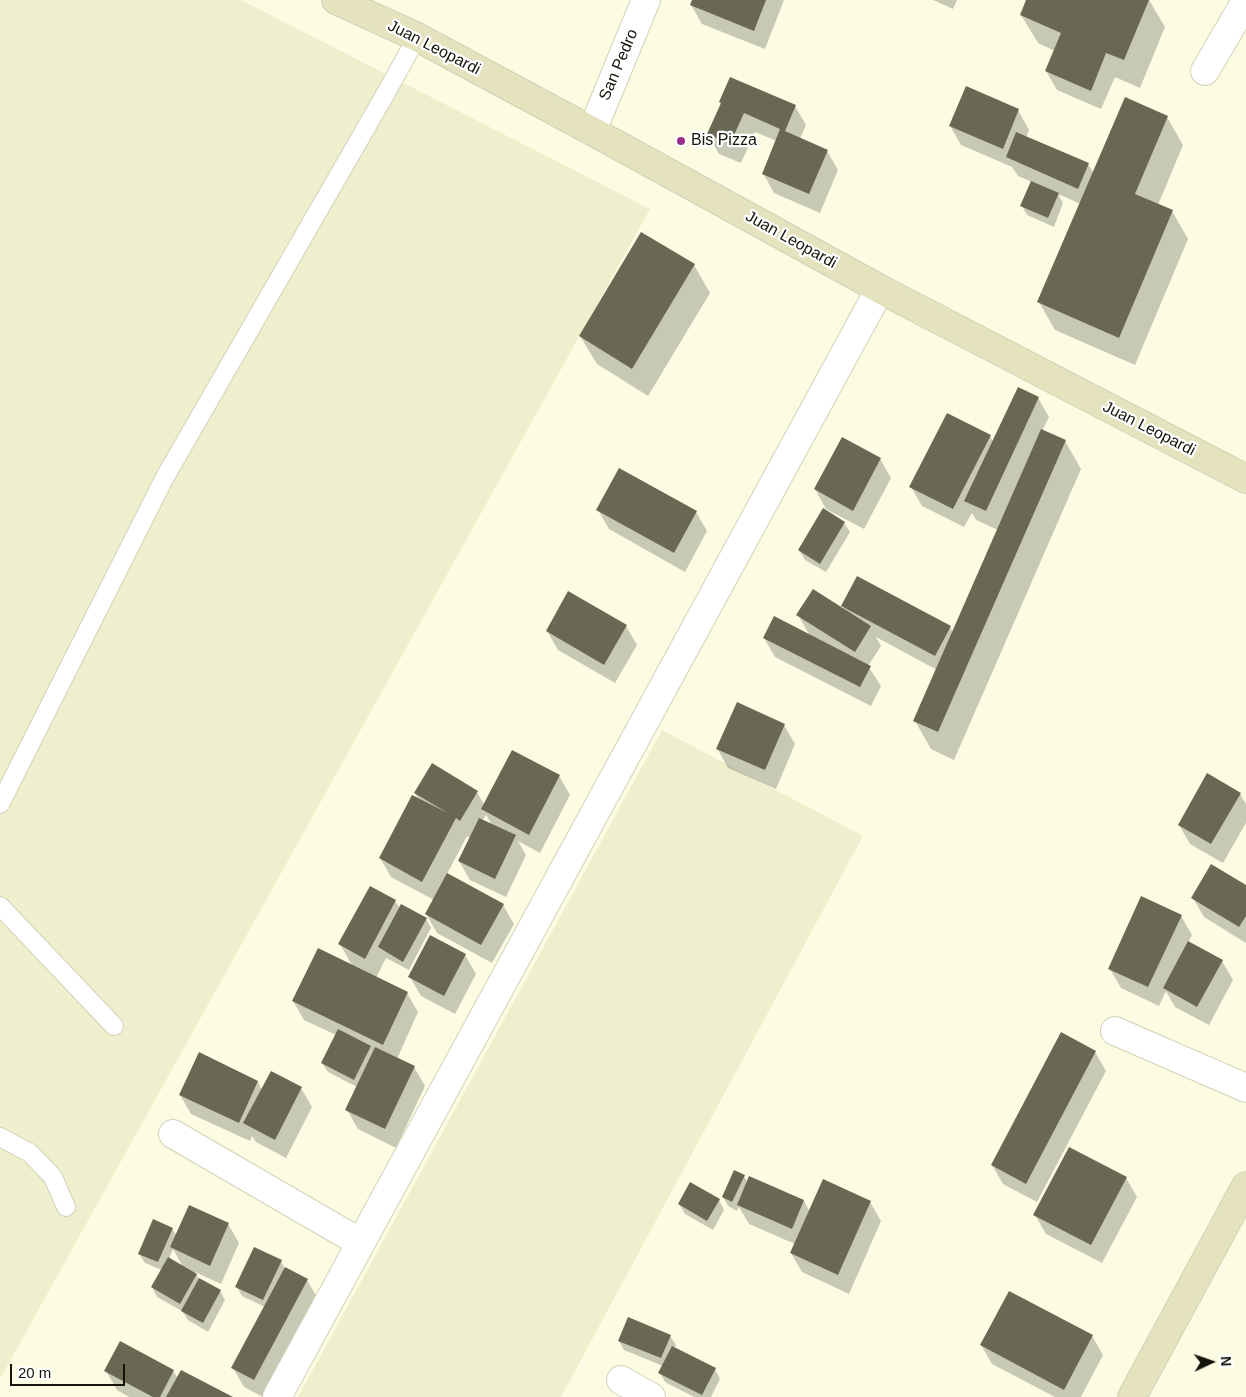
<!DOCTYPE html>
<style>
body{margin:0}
#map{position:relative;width:1246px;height:1397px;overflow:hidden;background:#fbfce2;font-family:Helvetica,sans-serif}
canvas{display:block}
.north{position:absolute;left:1186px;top:1337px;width:50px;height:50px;-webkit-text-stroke:4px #fff;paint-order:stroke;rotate:87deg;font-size:14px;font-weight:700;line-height:20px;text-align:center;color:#15150c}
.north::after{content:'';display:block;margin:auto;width:18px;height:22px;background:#15150c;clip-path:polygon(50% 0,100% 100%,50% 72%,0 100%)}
.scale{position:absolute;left:10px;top:1364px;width:115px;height:22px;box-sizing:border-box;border:2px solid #15150c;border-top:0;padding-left:6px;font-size:15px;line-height:18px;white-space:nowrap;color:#15150c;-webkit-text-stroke:4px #fff;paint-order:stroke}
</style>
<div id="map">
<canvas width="1246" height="1397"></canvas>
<div class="north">N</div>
<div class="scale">20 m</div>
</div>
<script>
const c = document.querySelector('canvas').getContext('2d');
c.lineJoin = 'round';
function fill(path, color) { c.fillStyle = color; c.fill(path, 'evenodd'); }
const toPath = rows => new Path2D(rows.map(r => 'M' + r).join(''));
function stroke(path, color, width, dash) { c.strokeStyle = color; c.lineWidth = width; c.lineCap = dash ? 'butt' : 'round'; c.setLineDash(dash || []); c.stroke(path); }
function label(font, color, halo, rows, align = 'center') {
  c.font = font + ' Helvetica,sans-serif'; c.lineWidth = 4.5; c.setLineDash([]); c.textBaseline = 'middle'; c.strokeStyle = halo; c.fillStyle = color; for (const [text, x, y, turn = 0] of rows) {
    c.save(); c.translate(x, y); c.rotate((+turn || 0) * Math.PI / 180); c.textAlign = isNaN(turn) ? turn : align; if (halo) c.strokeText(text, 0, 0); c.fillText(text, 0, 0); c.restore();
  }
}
const built = toPath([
 [0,0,241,0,650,209,0,1379],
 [662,730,863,836,561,1397,298,1397]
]);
const shadow = toPath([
 [693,0,784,0,765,49,702,24,691,5],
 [933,0,957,0,953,9],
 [1028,0,1149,0,1165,27,1140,88,1115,77,1101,109,1057,90,1046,71,1055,51,1038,43,1021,15],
 [720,102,795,106,806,125,800,139,827,151,838,170,820,213,774,193,763,173,777,141,755,132,741,163,719,154,708,134,721,104],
 [1018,110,1029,130,1026,138,1088,164,1094,174,1167,117,1183,145,1158,205,1172,211,1188,239,1135,365,1055,330,1039,302,1081,204,1058,194,1063,203,1054,227,1027,215,1022,206,1032,182,1018,176,1012,167,961,145,950,126],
 [694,265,710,293,648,396,597,364,580,336],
 [1038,398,1049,417,1042,431,1065,441,1081,469,954,760,931,749,915,721,937,670,876,637,881,646,868,666,881,686,871,706,775,657,764,638,810,636,798,615,846,612,843,606,950,627,953,633,998,530,976,520,972,513,964,527,922,506,911,487,990,436,993,442],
 [880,459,891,478,864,529,826,509,815,489],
 [598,510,696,512,707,531,685,572,609,529],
 [844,523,850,532,826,572,805,560,799,550],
 [626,626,637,645,615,683,558,650,547,631],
 [784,725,795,744,776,789,728,768,717,748],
 [1207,775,1240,794,1246,804,1246,823,1223,863,1190,844,1179,825],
 [559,776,570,795,540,853,518,841,526,855,506,897,470,880,459,861,470,838,467,836,447,874,503,905,514,924,492,963,437,933,426,914,434,900,391,877,380,858,419,800,415,793,477,792,485,806],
 [486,815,492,825,482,821],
 [1246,887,1246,943,1204,917,1193,898],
 [395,901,400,908,426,919,431,928,409,970,386,958,376,978,407,993,418,1012,397,1059,414,1067,425,1086,396,1148,358,1129,347,1110,357,1087,328,1072,322,1063,336,1035,304,1020,293,1001,353,967,340,944],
 [1181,916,1192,935,1188,943,1222,961,1233,980,1209,1025,1175,1007,1166,991,1159,1006,1121,988,1110,969],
 [465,955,476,974,455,1014,421,996,410,977],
 [1095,1052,1106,1071,1037,1202,1003,1184,992,1165],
 [199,1054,258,1082,262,1090,271,1072,301,1088,312,1107,286,1158,256,1142,252,1136,250,1141,191,1114,180,1095],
 [744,1176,748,1183,804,1201,810,1212,870,1202,881,1221,849,1294,802,1272,791,1253,795,1244,749,1224,739,1207,737,1211,728,1206,723,1197],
 [1126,1178,1137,1197,1102,1263,1046,1234,1035,1215],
 [719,1200,724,1210,713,1230,685,1214,679,1204],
 [228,1224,239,1243,221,1284,195,1272,199,1279,220,1291,225,1300,208,1332,188,1320,182,1311,157,1297,152,1287,162,1270,145,1263,139,1254,172,1229,177,1236],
 [173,1249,183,1267,169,1259],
 [281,1261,285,1269,307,1280,318,1299,266,1397,263,1397,244,1387,233,1368,265,1307,242,1296,237,1287],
 [670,1336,676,1345,674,1349,715,1369,720,1379,711,1397,694,1397,665,1382,660,1373,663,1366,624,1350,619,1341],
 [1092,1336,1103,1355,1081,1397,1055,1397,992,1364,981,1345],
 [106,1371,173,1371,178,1378,231,1397,129,1397,117,1390]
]);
const building = toPath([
 [692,0,766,0,754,31,690,5],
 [1026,0,1149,0,1124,60,1106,53,1091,91,1045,71,1061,33,1020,15],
 [730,77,796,105,785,131,828,150,809,194,762,174,780,129,744,113,730,144,707,134,721,103,719,102],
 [966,86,1019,109,1003,149,949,126],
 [1125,97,1168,116,1135,194,1173,210,1119,338,1037,302],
 [1016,132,1089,163,1078,189,1006,157],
 [1031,181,1059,193,1048,218,1020,206],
 [641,232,695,264,632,369,579,336],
 [1018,387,1039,397,986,511,964,501],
 [947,413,991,435,953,509,909,487],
 [1041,429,1066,440,938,732,913,721],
 [842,437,881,458,853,511,814,489],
 [619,468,697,511,674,553,596,510],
 [823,508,845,522,820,564,798,550],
 [857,576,951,626,935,656,841,606],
 [813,589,871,626,855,652,796,615],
 [568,591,627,625,604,665,546,631],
 [774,616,871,666,860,687,763,638],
 [737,702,785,724,765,770,716,749],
 [512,750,560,775,529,835,481,809],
 [432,763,478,791,460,821,456,818,422,882,379,858,412,795,448,813,414,793],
 [1207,773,1241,793,1211,844,1178,825],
 [479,818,516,835,495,879,458,861],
 [1211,864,1246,885,1246,916,1239,927,1191,898],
 [447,873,504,904,481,945,425,914],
 [370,886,396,900,365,959,338,944],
 [1141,896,1182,915,1148,987,1108,969],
 [401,904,427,918,403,962,378,947],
 [430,935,466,954,444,996,408,977],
 [1188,941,1223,960,1197,1007,1163,988],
 [318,948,408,992,383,1045,292,1001],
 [338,1029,371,1046,354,1080,321,1063],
 [1061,1032,1096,1051,1026,1184,991,1165],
 [375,1047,415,1066,385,1129,345,1110],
 [199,1052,258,1081,239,1123,179,1095],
 [271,1071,302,1087,275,1140,243,1123],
 [1069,1147,1127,1177,1091,1245,1033,1215],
 [734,1170,745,1175,732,1202,722,1197],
 [749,1176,804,1200,792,1229,737,1205],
 [823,1179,871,1201,838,1275,790,1253],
 [690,1182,720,1199,707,1221,678,1204],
 [189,1205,229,1223,210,1266,170,1247],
 [153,1219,173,1228,158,1262,138,1254],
 [254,1247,282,1260,263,1300,235,1287],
 [168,1257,197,1274,180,1304,151,1287],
 [285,1267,308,1279,254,1380,231,1368],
 [199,1278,221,1290,203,1323,181,1311],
 [1009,1291,1093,1335,1064,1390,980,1345],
 [628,1317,671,1335,661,1358,618,1341],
 [120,1341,174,1370,160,1397,153,1397,104,1371],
 [672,1346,716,1368,702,1395,658,1373],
 [181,1370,233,1397,166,1397]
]);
const lane = toPath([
 [0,804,165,477,382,100,417,37],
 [0,906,114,1026],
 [0,1137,30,1153,53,1177,66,1207]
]);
const street = toPath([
 [1205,71,1246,1],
 [592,131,646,0],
 [1115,1031,1246,1088],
 [173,1134,361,1243],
 [621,1380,651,1397],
 [277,1397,880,289]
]);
const secondary = toPath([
 [336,0,417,37,592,131,880,289,1246,479],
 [1132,1397,1246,1186]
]);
const markers = [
 [681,141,5,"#982c8d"]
];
const streetNames = [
 ["Juan Leopardi",434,48,27],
 ["San Pedro",619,65,-67],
 ["Juan Leopardi",791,240,29],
 ["Juan Leopardi",1149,429,27]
];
const poiNames = [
 ["Bis Pizza",691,141]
];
fill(built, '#efefce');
fill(shadow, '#0003');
fill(building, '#696953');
stroke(lane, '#d2d2b9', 20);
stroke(street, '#d2d2b9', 30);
stroke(secondary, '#d2d2b9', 30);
stroke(lane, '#fff', 18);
stroke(street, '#fff', 28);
stroke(secondary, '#e5e3bd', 28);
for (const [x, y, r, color] of markers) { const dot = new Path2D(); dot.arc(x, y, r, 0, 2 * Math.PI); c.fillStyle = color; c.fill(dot); stroke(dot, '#fff', 2); }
label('16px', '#15150c', '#fff', streetNames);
label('16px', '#15150c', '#fff', poiNames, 'left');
</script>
